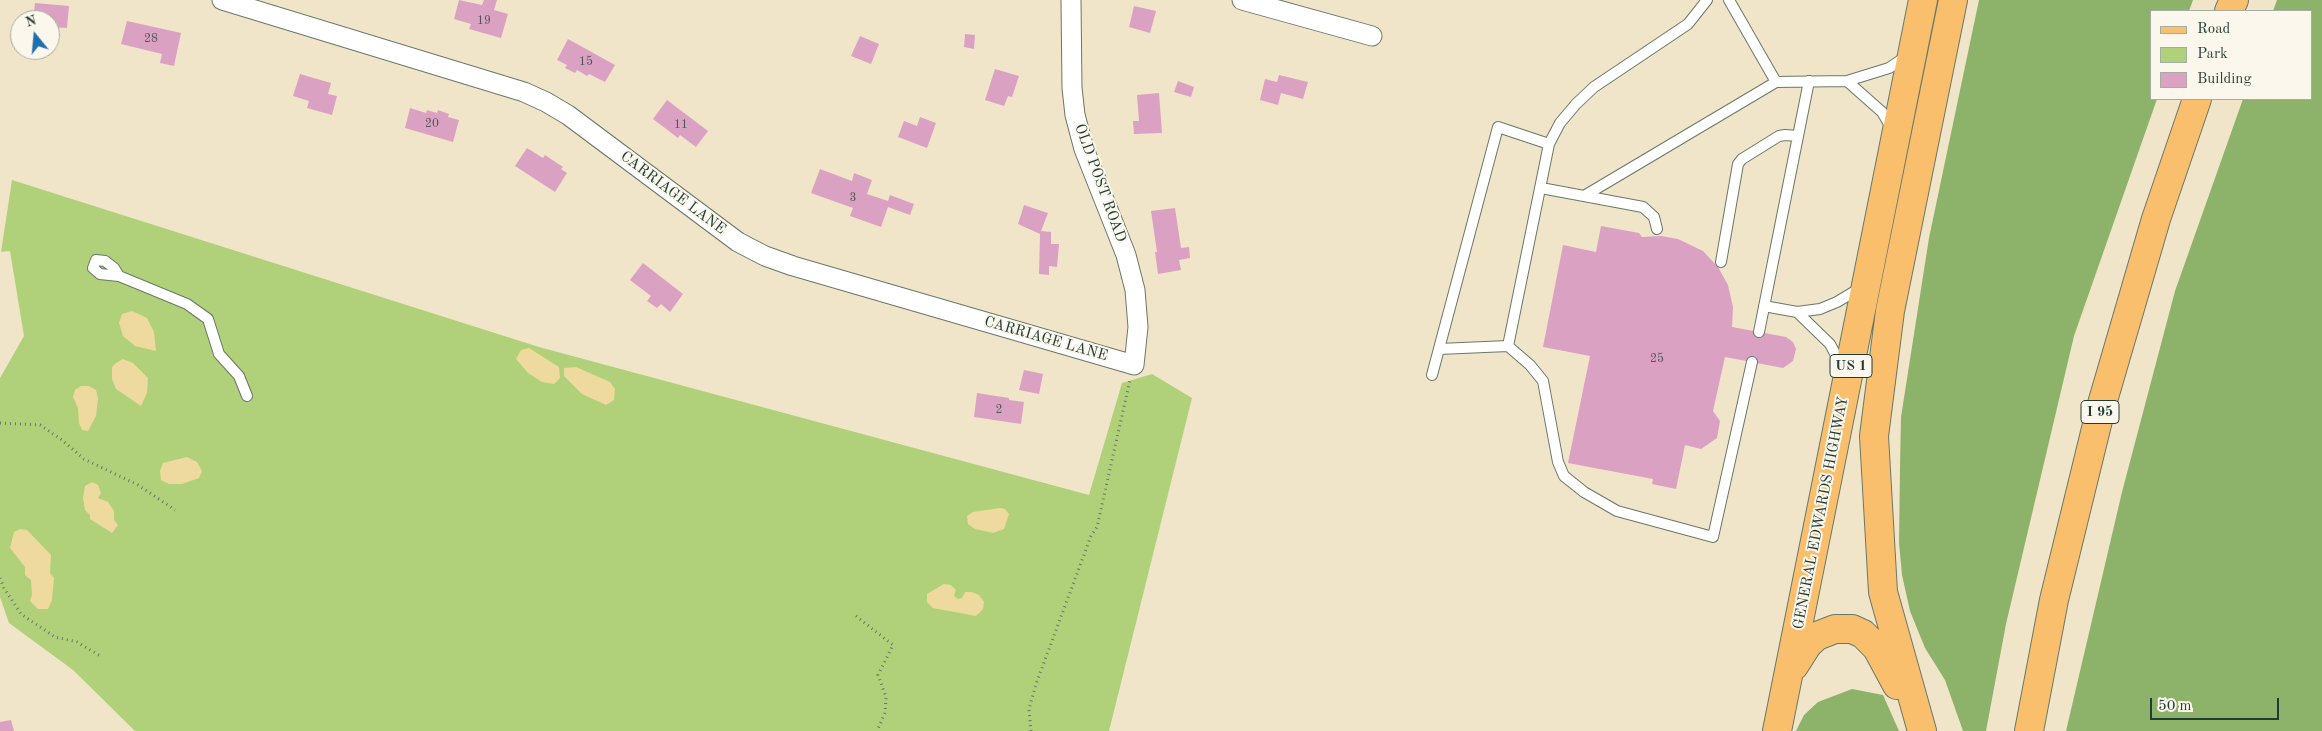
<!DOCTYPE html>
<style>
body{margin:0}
#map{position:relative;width:2322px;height:731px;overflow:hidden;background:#f1e5c9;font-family:"Old Standard TT",serif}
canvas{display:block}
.legend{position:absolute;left:2150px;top:10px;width:162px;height:90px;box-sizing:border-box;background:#fbf7ec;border:1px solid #a3ada2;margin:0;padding:6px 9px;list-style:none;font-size:15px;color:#1f3d34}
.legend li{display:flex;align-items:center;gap:10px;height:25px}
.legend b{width:25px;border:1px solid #a3ada2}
.north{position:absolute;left:10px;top:10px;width:50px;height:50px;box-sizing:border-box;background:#fbf7ec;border:1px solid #a3ada2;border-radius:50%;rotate:343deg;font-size:14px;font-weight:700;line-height:20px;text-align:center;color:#1f3d34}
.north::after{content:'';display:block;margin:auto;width:18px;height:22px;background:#1f6fb2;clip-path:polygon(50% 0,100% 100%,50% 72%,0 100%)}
.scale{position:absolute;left:2150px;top:698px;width:129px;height:22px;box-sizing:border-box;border:2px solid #1f3d34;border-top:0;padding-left:6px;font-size:15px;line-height:18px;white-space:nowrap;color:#1f3d34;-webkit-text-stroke:4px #fbf7ec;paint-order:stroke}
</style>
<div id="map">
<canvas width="2322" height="731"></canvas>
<ul class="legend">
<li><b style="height:6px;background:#f9bf6d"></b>Road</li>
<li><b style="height:14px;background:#b0d179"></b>Park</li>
<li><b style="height:14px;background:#dba1c3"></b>Building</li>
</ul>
<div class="north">N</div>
<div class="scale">50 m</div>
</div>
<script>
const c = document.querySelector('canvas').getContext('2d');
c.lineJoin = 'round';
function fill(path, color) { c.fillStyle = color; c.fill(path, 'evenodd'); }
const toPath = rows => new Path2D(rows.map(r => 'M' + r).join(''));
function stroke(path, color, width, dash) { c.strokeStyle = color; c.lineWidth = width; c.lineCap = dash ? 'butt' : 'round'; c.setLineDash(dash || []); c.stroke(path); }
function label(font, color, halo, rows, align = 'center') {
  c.font = font + ' "Old Standard TT",serif'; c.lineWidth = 4; c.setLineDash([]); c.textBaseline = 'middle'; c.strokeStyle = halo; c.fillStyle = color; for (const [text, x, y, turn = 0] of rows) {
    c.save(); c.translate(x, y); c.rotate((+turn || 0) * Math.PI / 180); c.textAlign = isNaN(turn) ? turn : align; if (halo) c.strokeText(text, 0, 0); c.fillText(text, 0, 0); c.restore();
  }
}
const green = toPath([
 [12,180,539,347,1089,495,1122,383,1152,374,1192,398,1109,731,135,731,73,670,9,623,0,597,0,378,24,336,10,251,1,252]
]);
const forest = toPath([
 [1979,0,2193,0,2189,11,2151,11,2151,99,2157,99,2074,336,2006,624,1986,731,1963,731,1945,680,1925,648,1910,611,1902,575,1899,543,1900,467,1901,417,1929,238],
 [2277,0,2322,0,2322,731,2066,731,2122,492,2175,291,2243,99,2311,99,2311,11,2273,11],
 [1852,689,1883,695,1899,731,1796,731,1804,715,1818,702]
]);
const sand = toPath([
 [132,311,147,318,154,332,156,351,135,346,123,336,119,323,122,314],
 [529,348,559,367,560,378,554,384,542,382,528,373,516,359,521,350],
 [123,359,133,363,148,378,147,393,141,406,116,389,112,379,112,367,116,363],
 [576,367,610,382,615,389,614,400,606,405,582,394,564,376,564,368],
 [81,386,89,386,96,390,98,399,96,416,88,431,82,430,79,423,78,408,73,397,75,390],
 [187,457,197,462,202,471,199,478,182,484,169,484,161,480,160,471,163,463],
 [92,482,98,485,101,493,98,498,108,502,114,511,114,520,118,525,112,533,90,519,90,515,85,510,83,498,85,486],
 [1000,508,1005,509,1009,514,1004,529,993,533,975,529,968,524,967,516,973,512],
 [20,529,27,530,51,555,50,573,54,578,52,600,48,609,38,609,30,601,32,595,31,580,25,575,25,567,10,548,14,532],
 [944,584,951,585,956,590,954,596,958,599,962,598,965,592,972,592,979,595,984,602,983,609,976,616,933,608,927,602,927,594]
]);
const building = toPath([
 [459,0,482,5,484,0,497,0,494,10,508,14,501,38,469,29,471,24,454,19],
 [35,3,69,6,67,28,50,27,50,20,33,20],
 [1134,6,1156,11,1150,33,1129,27],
 [127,21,181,33,174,66,160,63,162,54,121,44],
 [965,34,975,35,974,49,964,47],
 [860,36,879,44,871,64,851,56],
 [568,39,615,65,605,82,589,74,587,76,577,70,575,73,565,68,567,65,557,60],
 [995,69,1019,76,1012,97,1008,96,1004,106,985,100],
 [300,74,331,83,328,94,337,96,332,115,307,108,309,101,293,96],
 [1279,75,1308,82,1303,99,1281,93,1278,105,1260,100,1265,79,1277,82],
 [1178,81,1194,87,1191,97,1174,92],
 [1159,93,1162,133,1134,134,1133,121,1139,121,1137,95],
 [667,100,708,131,696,147,680,135,678,138,653,119],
 [410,108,426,113,427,110,437,113,438,110,449,114,448,117,459,120,453,142,405,128],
 [920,117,936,123,927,148,898,137,904,121,917,126],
 [527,148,543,158,545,155,563,167,561,169,567,173,555,192,515,166],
 [820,169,852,181,854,173,872,180,867,194,888,201,890,195,914,204,910,215,888,207,881,227,850,216,853,208,811,193],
 [1024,205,1048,213,1041,231,1051,232,1051,244,1059,244,1057,267,1049,266,1049,275,1039,274,1040,234,1018,224],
 [1175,208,1181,248,1189,247,1190,258,1179,260,1181,270,1158,274,1155,252,1157,252,1151,211],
 [1601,226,1639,233,1642,237,1661,236,1678,239,1703,251,1718,267,1728,285,1733,307,1732,327,1786,337,1793,342,1796,349,1793,361,1783,368,1725,357,1713,411,1720,421,1717,438,1701,449,1685,445,1676,489,1652,484,1653,479,1568,463,1590,356,1543,347,1563,245,1596,252],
 [643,263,683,294,670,312,661,304,657,308,647,301,651,296,630,280],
 [1024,370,1043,374,1039,394,1019,390],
 [977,393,1009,398,1009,400,1024,402,1021,424,974,417],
 [11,720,14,731,0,731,0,722]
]);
const path = toPath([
 [0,423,40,425,62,440,84,459,138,485,175,510],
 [0,578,4,588,21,614,55,637,77,642,102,657],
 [856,616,893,645,878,675,886,697,885,713,877,731],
 [1031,731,1029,709,1036,684,1091,536,1097,527,1130,380]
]);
const lane = toPath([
 [1707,0,1688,24,1594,87,1576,104,1560,123,1549,144,1508,346,1530,365,1543,381,1558,462,1564,476,1584,492,1617,511,1713,537,1752,362],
 [1729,0,1776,82],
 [1847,81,1882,112,1892,129],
 [1541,188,1584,196,1776,82,1847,81,1889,68,1907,56],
 [1584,196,1643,207,1654,217,1657,229],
 [1721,262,1738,164,1742,159,1779,136,1785,135,1798,136],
 [119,276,114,268,105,261,96,260,93,268,100,274,119,276,187,304,208,319,219,354,239,376,247,396],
 [1764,306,1797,312,1820,309,1837,302,1862,287],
 [1797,312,1830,344,1843,369],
 [1759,332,1809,81],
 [1439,349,1508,346],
 [1432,375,1498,127,1549,144]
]);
const street = toPath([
 [222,0,524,92,546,102,568,115,738,242,765,256,793,266,1134,365,1138,327,1135,290,1126,255,1084,149,1075,115,1072,88,1071,0],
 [1242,0,1372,36]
]);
const primary = toPath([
 [1794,666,1808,644,1817,636,1835,629,1852,629,1863,634,1877,648,1897,685],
 [1777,731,1923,0],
 [1922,731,1883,592,1874,436,1890,311,1953,0]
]);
const highway = toPath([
 [2229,11,2234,0],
 [2029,731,2054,600,2102,404,2156,219,2197,99]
]);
const numberNames = [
 ["19",484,21],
 ["28",151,39],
 ["15",586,62],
 ["20",432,124],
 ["11",681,125],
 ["3",853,198],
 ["25",1657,359],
 ["2",999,410]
];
const shields = [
 [1851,366,42],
 [2100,412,38]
];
const shieldNames = [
 ["US 1",1851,366],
 ["I 95",2100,412]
];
const streetNames = [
 ["OLD POST ROAD",1100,183,70],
 ["CARRIAGE LANE",673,193,37],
 ["CARRIAGE LANE",1046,339,16],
 ["GENERAL EDWARDS HIGHWAY",1821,513,-79]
];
fill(green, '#b0d179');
fill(forest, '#8cb369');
fill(sand, '#eeda9e');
fill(building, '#dba1c3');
stroke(lane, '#687868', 12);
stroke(street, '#687868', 21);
stroke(primary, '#687868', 30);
stroke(highway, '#687868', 30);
stroke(path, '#687868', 3, [1, 4]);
stroke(lane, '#fff', 10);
stroke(street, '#fff', 19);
stroke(primary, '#f9bf6d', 28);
stroke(highway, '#f9bf6d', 28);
label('12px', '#4e5658', null, numberNames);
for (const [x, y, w] of shields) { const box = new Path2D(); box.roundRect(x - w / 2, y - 11.5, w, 23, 4); c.fillStyle = '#fbf7ec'; c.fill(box); stroke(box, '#1f3d34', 1); }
label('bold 14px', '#1f3d34', null, shieldNames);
label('15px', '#1f3d34', '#fbf7ec', streetNames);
</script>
